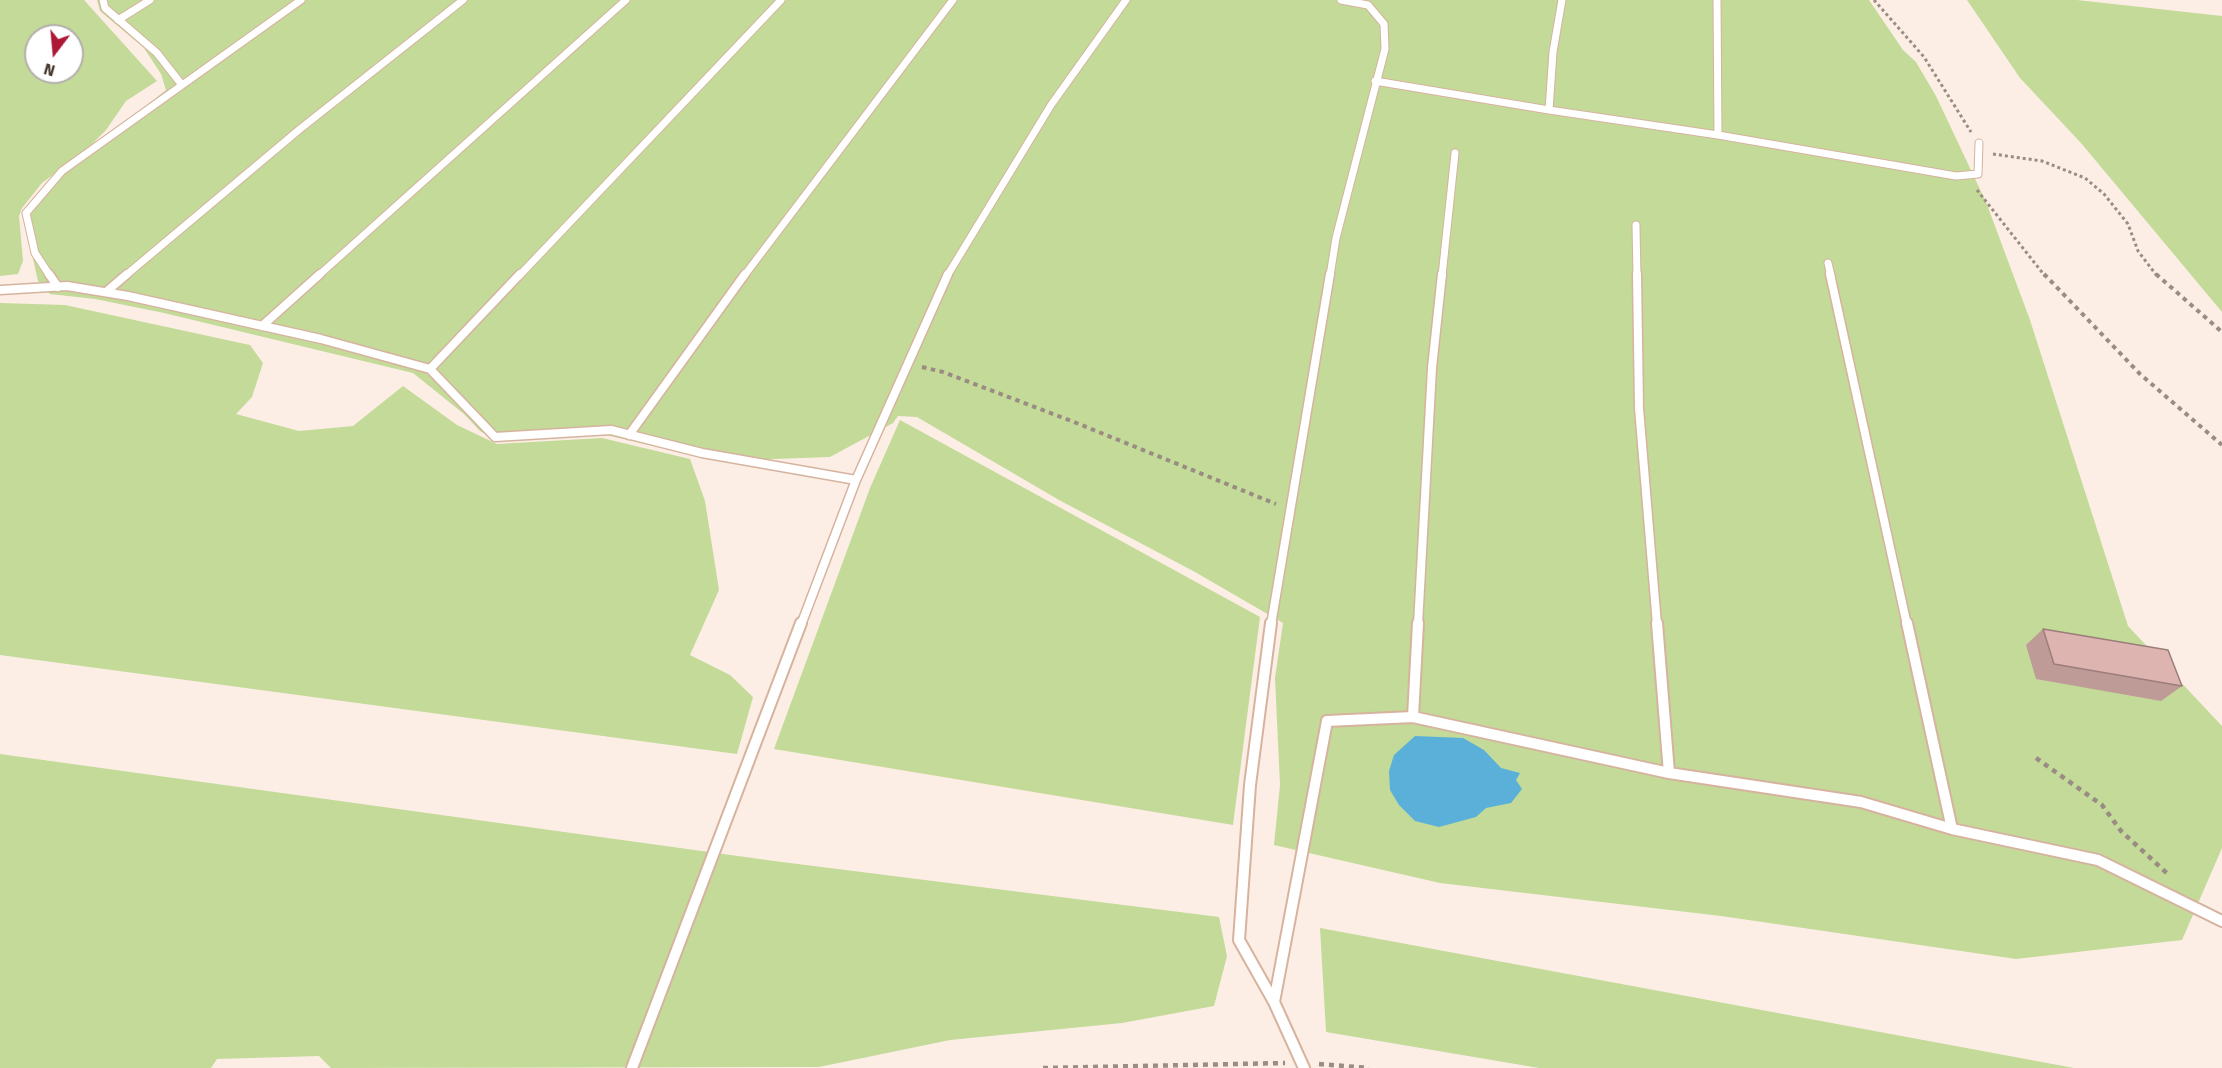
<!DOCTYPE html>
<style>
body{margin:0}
#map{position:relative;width:2222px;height:1068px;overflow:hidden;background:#fceee5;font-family:"Fira Sans",sans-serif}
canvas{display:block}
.north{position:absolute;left:24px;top:24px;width:60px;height:60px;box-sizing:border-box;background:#fff;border:2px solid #b5afab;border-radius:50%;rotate:196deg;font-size:16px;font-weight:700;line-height:24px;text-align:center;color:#45362e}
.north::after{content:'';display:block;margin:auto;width:21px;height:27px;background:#ad1837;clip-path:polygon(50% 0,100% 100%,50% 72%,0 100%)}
</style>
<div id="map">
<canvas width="2222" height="1068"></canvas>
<div class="north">N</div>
</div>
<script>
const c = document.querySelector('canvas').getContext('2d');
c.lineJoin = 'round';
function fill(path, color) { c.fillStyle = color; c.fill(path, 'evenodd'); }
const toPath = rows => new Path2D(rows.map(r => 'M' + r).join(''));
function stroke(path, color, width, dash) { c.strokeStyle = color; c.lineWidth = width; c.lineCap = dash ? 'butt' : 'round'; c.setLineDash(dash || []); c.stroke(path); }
const green = toPath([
 [0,0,84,0,157,81,126,101,106,130,86,150,42,183,22,208,19,216,23,261,18,274,0,276],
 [36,36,72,36,72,72,36,72],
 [97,0,1869,0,1903,50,1916,62,1936,96,1986,202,2030,320,2128,626,2222,726,2222,848,2182,940,2016,959,1721,916,1440,883,1274,845,1280,785,1275,678,1283,623,1195,572,1059,500,917,417,898,416,893,423,830,457,717,461,606,435,496,440,480,431,464,414,413,373,164,313,95,299,50,294,38,281,23,215,47,184,166,90,161,74,144,48,100,11],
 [1967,0,2077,0,2222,16,2222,312,2081,143,2020,78],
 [0,303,65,305,250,345,263,363,252,397,236,414,299,431,353,426,403,386,457,425,497,444,602,438,690,459,705,501,719,590,690,655,730,675,753,697,737,754,0,655],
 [900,420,1260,617,1233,825,774,749,870,488],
 [0,754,774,861,1219,917,1227,956,1214,1006,1122,1023,950,1040,819,1067,331,1068,319,1056,217,1059,211,1068,0,1068],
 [1320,928,2074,1068,1539,1068,1326,1032]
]);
const water = toPath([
 [1415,736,1463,738,1484,750,1501,768,1520,773,1516,780,1522,789,1511,803,1486,808,1476,817,1439,827,1415,821,1399,805,1390,790,1389,771,1394,755]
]);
const pathFar2 = toPath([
 [1874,0,1924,57,1971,132],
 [1993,154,2042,161,2085,178,2104,194,2128,224,2138,251,2157,276],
 [1977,190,2045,276]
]);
const pathFar1 = toPath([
 [2044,274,2140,374,2222,445],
 [2156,274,2222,332],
 [922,367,943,372,1074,422,1276,504]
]);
const path = toPath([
 [2036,758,2102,805,2121,831,2170,876],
 [1319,1064,1369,1068],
 [1043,1068,1285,1063]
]);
const laneFar2 = toPath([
 [103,0,105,8,157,53,182,85],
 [1562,0,1553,52,1549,110,1718,135,1956,176,1978,174,1979,143],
 [1717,0,1718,135],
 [118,20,150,0],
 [1375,81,1549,110],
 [1636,225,1637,276],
 [1828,263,1831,276],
 [50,276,35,253,26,213,62,171,301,0],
 [125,276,300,129,463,0],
 [318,276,626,0],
 [519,276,781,0],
 [744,276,953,0],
 [947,276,1051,105,1126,0],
 [1330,276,1336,238,1385,49,1384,24,1368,5,1341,0],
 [1442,276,1455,153]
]);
const laneFar1 = toPath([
 [49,274,58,287],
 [1637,274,1639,408,1657,625],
 [1830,274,1907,625],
 [0,290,67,286,128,296,321,339,430,369,495,437,611,430,702,453,856,480,801,625],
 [106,292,127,274],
 [262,326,320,274],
 [430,369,520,274],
 [629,435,745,274],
 [856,480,948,274],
 [1271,625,1330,274],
 [1418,625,1432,368,1442,274]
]);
const lane = toPath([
 [1271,623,1250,785,1239,940,1274,1002,1304,1068],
 [1657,623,1669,773],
 [1907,623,1952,829],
 [1413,717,1418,623],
 [1274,1002,1327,721,1413,717,1669,773,1861,802,1952,829,2098,860,2222,921],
 [632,1068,801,623]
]);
const wall = toPath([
 [2043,629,2182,686,2161,701,2036,679,2026,645]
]);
const building = toPath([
 [2043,629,2168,650,2182,686,2054,664,2043,629]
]);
fill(green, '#c3da99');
fill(water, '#5ab0d9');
stroke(laneFar2, '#d6b39f', 9);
stroke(laneFar1, '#d6b39f', 11);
stroke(lane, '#d6b39f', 14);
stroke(pathFar2, '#9a8b83', 3, [3, 3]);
stroke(pathFar1, '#9a8b83', 4, [4.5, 4.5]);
stroke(path, '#9a8b83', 4.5, [5, 5]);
stroke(laneFar2, '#fff', 7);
stroke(laneFar1, '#fff', 8);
stroke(lane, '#fff', 10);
fill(wall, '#bf9b97');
fill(building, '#deb4b0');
stroke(building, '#9b7e7b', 1.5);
</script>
